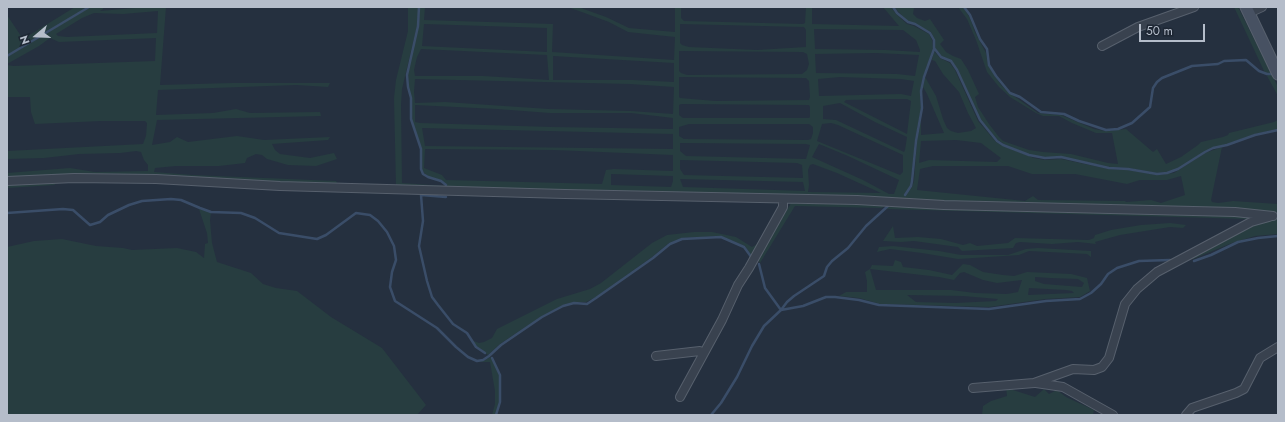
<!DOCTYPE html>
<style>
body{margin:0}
#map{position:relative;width:1285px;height:422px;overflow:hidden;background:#25303f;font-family:Jost,sans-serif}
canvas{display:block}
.frame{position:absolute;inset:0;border:8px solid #b5bdca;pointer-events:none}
.north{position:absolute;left:16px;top:16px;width:40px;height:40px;-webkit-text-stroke:3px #1e2734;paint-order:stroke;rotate:251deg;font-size:11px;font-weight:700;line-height:16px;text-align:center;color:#b5bdca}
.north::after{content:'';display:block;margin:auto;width:14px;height:18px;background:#b5bdca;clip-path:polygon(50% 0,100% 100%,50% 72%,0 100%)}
.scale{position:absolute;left:1139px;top:24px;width:66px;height:18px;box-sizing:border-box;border:2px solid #b5bdca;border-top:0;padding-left:5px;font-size:12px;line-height:14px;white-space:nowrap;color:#b5bdca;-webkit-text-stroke:3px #1e2734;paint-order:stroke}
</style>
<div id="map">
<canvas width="1285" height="422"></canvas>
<div class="frame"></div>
<div class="north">N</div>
<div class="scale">50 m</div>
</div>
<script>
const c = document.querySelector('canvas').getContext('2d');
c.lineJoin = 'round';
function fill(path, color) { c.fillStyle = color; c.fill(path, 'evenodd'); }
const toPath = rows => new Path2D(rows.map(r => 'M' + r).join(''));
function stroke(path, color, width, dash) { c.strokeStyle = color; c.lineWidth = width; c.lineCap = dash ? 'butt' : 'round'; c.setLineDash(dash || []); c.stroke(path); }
const green = toPath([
 [75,7,88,7,7,56,7,15,23,39],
 [90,7,103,7,103,9,100,11,146,7,166,7,160,85,232,83,330,83,328,87,296,85,158,90,156,115,213,113,236,109,250,113,320,112,321,116,157,120,152,145,170,142,177,137,188,142,237,136,264,140,330,137,328,140,272,144,275,150,280,154,310,158,334,153,337,159,316,166,288,165,267,159,262,155,256,154,247,158,245,163,219,166,176,166,155,168,154,172,193,175,336,181,338,185,7,179,7,173,70,168,95,172,148,171,148,165,144,160,141,152,136,151,120,153,79,154,44,158,7,159,7,151,143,144,146,136,147,123,145,121,101,121,35,124,31,112,30,97,7,97,7,65,13,66,155,61,156,38,59,42,50,38,39,46,7,64,7,57],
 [158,11,157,33,67,37,58,36,56,34,82,18,94,13,123,14],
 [408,7,419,7,417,26,402,89,401,105,402,183,446,186,447,185,441,180,429,177,424,173,422,169,422,149,411,118,411,98,409,87,408,75,410,59,418,26,420,7,425,7,424,20,553,24,552,52,674,60,675,37,628,32,609,22,568,7,578,7,606,17,629,28,675,32,675,7,681,7,681,18,684,21,803,24,805,23,806,7,812,7,812,24,899,26,883,7,891,7,896,14,907,24,914,26,929,34,932,40,933,49,923,77,920,91,921,108,915,141,911,180,910,186,904,195,905,195,912,187,914,181,917,141,921,120,921,135,944,133,927,94,923,87,925,77,936,96,943,119,947,128,951,131,958,133,971,131,976,128,968,113,959,92,943,74,935,61,932,60,934,51,940,58,950,63,955,70,978,121,996,142,1003,146,1034,158,1045,160,1061,159,1109,169,1128,170,1157,175,1174,173,1205,153,1222,147,1211,200,1212,202,1218,203,1233,201,1278,204,1278,212,396,187,394,98,396,80,408,31],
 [424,24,547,28,547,52,422,46],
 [680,24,804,27,806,30,806,47,757,50,689,47,682,45,680,43],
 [814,29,903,30,916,40,920,50,920,52,886,50,815,49],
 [421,49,547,55,549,80,483,76,415,76,414,70,417,57],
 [679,51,803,52,807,54,809,64,807,70,802,74,687,75,681,73,679,71],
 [876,53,919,55,915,76,897,74,816,73,815,54],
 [553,56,674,63,674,82,633,80,553,80],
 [679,77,806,78,809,81,810,97,809,100,715,101,680,98,679,97],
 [840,77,901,79,914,81,911,96,901,94,819,96,818,79],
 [415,79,630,84,674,87,673,114,631,111,549,109,445,102,415,103,414,92],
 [892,99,907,99,911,101,907,134,844,102,846,100],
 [840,103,875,122,907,137,905,150,904,152,836,120,823,119,823,106],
 [681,104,806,105,809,105,810,107,810,117,809,118,683,118,679,115,679,105],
 [415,105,497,109,550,113,631,113,673,118,673,129,552,127,420,123,415,122],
 [831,123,838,125,903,155,903,172,900,175,817,141,822,124],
 [689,124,809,124,813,127,813,133,811,139,808,140,684,139,679,136,679,127],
 [422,128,673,134,673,149,425,146],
 [956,140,981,143,1001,158,997,162,929,160,919,163,921,141],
 [680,143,806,144,810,145,806,159,686,156,680,151],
 [819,144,848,156,899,180,894,194,889,194,863,180,812,157],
 [425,149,554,150,673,155,673,171,614,169,606,170,602,184,446,180,442,175,424,168],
 [680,160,797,163,802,165,803,178,684,175,680,169],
 [813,164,837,173,881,193,808,192,809,185,808,170,810,165],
 [933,166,1008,166,1032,174,1075,174,1127,184,1140,180,1167,180,1181,176,1185,195,1161,203,1151,200,1126,202,1125,201,1038,200,1033,196,1025,201,917,190,920,169],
 [611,174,673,176,673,181,671,187,611,185],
 [680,179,803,182,805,191,683,187],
 [894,7,912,7,914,8,913,14,917,18,925,21,930,19,944,40,940,44,946,52,953,56,961,59,968,70,979,94,975,97,978,107,989,124,999,137,1003,141,1029,150,1043,152,1071,154,1108,163,1118,164,1112,133,1096,133,1072,123,1059,116,1043,116,1036,113,1010,97,999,87,987,72,976,40,967,19,958,7,963,7,970,18,975,32,986,53,988,65,1001,85,1011,94,1038,113,1061,115,1094,129,1105,131,1126,129,1153,152,1157,149,1166,164,1181,157,1198,145,1201,142,1223,137,1228,135,1229,133,1274,122,1278,120,1278,129,1255,134,1227,144,1213,148,1178,169,1167,172,1157,173,1128,168,1110,167,1062,157,1046,157,1029,155,1004,144,998,140,980,120,965,89,957,70,952,61,941,56,935,48,935,40,931,32,915,24,908,22],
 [1234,7,1238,7,1278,87,1278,96,1267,76,1269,74,1265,73],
 [54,182,55,185,7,188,7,184],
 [791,203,885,205,882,208,795,206,760,263,758,260],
 [890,206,1253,216,1248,219,886,209],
 [199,209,211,212,210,220,212,243,217,262,251,273,263,284,276,288,297,291,331,317,382,348,426,405,417,415,7,415,7,247,34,241,62,239,96,246,123,248,132,250,177,248,196,252,204,258,205,244,208,243,207,233],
 [1275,217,1278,218,1278,234,1255,236,1232,243,1193,259,1188,258,1251,225],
 [1170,223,1186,225,1183,228,1170,227,1120,235,1095,242,1096,244,1078,242,1052,244,1020,242,1016,243,1013,248,962,251,958,247,914,241,901,242,883,241,893,226,895,238,918,237,941,239,963,245,970,243,977,246,1008,243,1015,238,1089,240,1094,238,1095,235,1111,230,1141,225],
 [694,232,712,232,736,237,752,247,761,242,753,258,745,246,721,236,682,238,669,243,652,257,596,297,586,302,574,302,563,305,542,316,500,344,488,355,477,347,471,340,479,343,484,342,492,338,497,329,557,299,590,289,601,283,652,243,667,235],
 [893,246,939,251,961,255,1008,255,1026,249,1038,248,1091,251,1091,257,1087,254,1029,251,1019,255,958,259,922,253,890,249,877,252,879,247],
 [895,260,901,262,903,267,929,270,952,275,963,264,970,265,983,272,1003,275,1014,276,1027,272,1071,274,1087,278,1090,291,1080,297,1045,299,989,307,880,304,859,298,839,296,846,292,867,292,867,281,865,272,870,269,872,265,893,266],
 [870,269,939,277,954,280,960,273,964,272,983,280,997,283,1022,280,1018,292,1007,294,975,293,951,290,876,290],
 [1035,277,1050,278,1078,279,1084,283,1082,287,1044,284,1035,281],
 [1029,288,1066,290,1072,291,1074,293,1028,295],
 [907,295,963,296,998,299,996,301,955,303,916,302],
 [490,357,491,358,499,375,499,402,496,415,492,415,495,404,495,391,490,362,477,362,483,361],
 [1006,386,1013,386,1013,390,1035,397,1044,389,1049,394,1057,390,1066,397,1094,410,1093,415,982,415,983,406,991,401,1007,396]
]);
const stream = toPath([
 [419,7,418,26,407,75,408,87,411,98,411,119,421,149,421,169,423,174,428,177,441,181,446,185],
 [893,7,897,13,908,22,915,24,930,33,934,40,934,48,941,57,951,61,957,70,980,120,997,141,1003,145,1029,155,1045,158,1061,157,1109,168,1128,169,1157,174,1167,173,1178,169,1205,152,1213,148,1227,145,1255,135,1278,130],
 [964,7,970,15,980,39,987,49,989,65,996,76,1010,93,1020,97,1041,112,1064,114,1079,121,1106,130,1118,129,1132,123,1150,107,1153,88,1157,82,1162,78,1192,66,1218,64,1224,61,1246,60,1259,71,1267,74,1271,74],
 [7,56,89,7],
 [905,195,911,186,912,181,916,141,922,108,921,91,924,77,934,49],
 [446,197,421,195,423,221,419,246,427,281,432,297,438,305,453,324,467,333,476,347,485,353],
 [7,213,63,209,73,210,90,225,100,222,108,215,129,205,142,201,171,199,181,200,200,208,211,212,241,213,255,218,279,233,317,239,326,235,356,213,370,215,378,221,387,232,394,246,396,260,392,272,390,287,395,301,437,328,456,347,468,357,477,361,483,360,489,356,501,345,542,317,563,306,574,303,587,304,596,298,653,258,670,244,682,239,721,237,744,247,752,258],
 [1194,261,1211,255,1238,242,1258,238,1278,236],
 [759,264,765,288,781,310,803,306,826,297,835,297,859,300,879,305,989,309,1046,301,1080,299,1091,293,1101,284,1108,274,1117,268,1139,261,1170,260],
 [492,358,500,375,500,402,496,415],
 [711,415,721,403,737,377,752,346,764,326,781,310,787,302,794,296,824,276,827,267,832,261,848,248,866,226,888,206]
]);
const street = toPath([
 [1249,13,1262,7],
 [1102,46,1138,27,1194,7],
 [7,181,74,178,156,179,280,186,565,194,857,200,944,205,1235,212,1273,216],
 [656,356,700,351,704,353],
 [1036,383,1063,387,1113,415],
 [973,388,1034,383,1073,369,1094,370,1102,367,1109,358,1125,304,1137,289,1157,272,1251,222,1269,217],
 [680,397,722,320,738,285,749,268,783,207,783,200],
 [1186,415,1192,408,1236,393,1244,389,1260,358,1278,347]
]);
const secondary = toPath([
 [1246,7,1278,74]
]);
fill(green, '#273d40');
stroke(stream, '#3a4d68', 2.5);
stroke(street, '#57606d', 10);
stroke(secondary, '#57606d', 13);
stroke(street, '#39424f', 8);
stroke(secondary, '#475162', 11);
</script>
